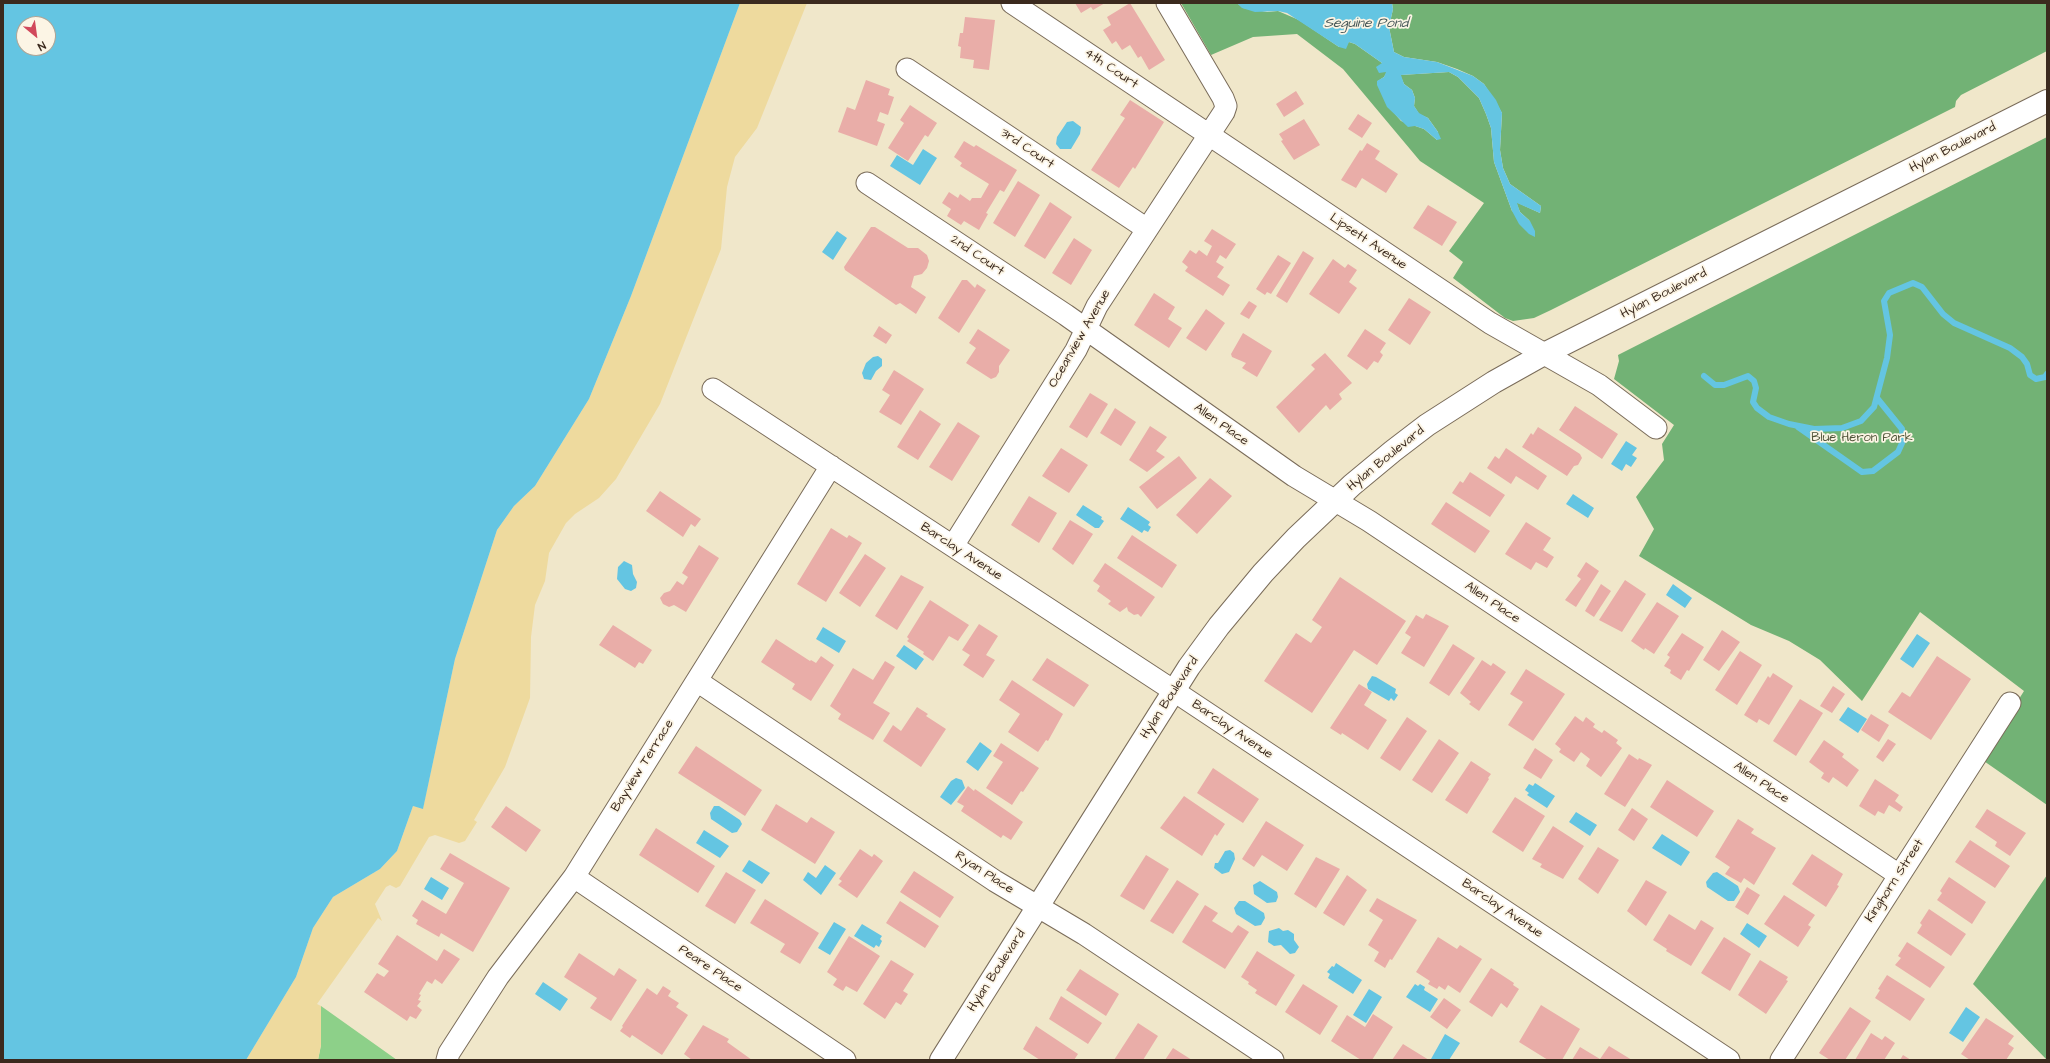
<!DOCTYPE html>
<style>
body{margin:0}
#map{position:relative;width:2050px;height:1063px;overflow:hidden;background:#f0e7ca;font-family:"Architects Daughter",sans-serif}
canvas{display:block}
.frame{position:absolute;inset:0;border:4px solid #3b2a1e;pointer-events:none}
.north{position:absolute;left:16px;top:16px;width:40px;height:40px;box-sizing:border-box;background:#fcf5e5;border:1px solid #afa495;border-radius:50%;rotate:151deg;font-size:11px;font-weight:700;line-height:16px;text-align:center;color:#3b2a1e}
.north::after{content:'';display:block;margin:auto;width:14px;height:18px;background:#d1495b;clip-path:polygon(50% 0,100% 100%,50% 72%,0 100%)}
</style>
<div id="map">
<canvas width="2050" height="1063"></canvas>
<div class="frame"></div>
<div class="north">N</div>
</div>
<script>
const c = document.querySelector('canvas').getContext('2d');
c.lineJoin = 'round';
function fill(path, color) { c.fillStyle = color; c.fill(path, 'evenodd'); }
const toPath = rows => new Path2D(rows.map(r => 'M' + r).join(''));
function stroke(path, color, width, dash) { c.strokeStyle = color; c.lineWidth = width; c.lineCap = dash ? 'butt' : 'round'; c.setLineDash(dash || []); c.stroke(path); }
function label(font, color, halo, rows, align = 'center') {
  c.font = font + ' "Architects Daughter",sans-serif'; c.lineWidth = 3.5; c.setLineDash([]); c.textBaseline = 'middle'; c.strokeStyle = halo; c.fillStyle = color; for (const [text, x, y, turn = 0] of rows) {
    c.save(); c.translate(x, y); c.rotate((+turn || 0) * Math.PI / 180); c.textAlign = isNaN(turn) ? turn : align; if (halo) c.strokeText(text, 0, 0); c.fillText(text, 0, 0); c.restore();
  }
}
const green = toPath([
 [321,1006,397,1060,318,1060,321,1045]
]);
const forest = toPath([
 [1181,3,1237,3,1243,8,1267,12,1278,11,1299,20,1339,47,1349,42,1355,44,1382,63,1387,72,1384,77,1378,81,1395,114,1401,121,1424,129,1437,140,1438,132,1428,118,1419,114,1414,106,1415,98,1412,90,1404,84,1400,75,1449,72,1458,77,1479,98,1486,114,1491,128,1494,162,1512,211,1530,221,1520,212,1516,202,1540,213,1541,206,1510,184,1503,168,1500,150,1502,113,1484,84,1473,76,1457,69,1437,62,1404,57,1394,52,1389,27,1393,9,1392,3,2047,3,2047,51,1961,95,1956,101,1955,107,1551,310,1534,318,1513,321,1505,318,1453,278,1463,262,1449,251,1484,203,1420,161,1343,69,1297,34,1253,37,1211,55],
 [2047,137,2047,805,1981,759,2024,691,1920,612,1862,701,1820,660,1789,641,1751,625,1639,556,1654,529,1636,497,1664,460,1662,444,1674,425,1614,379,1619,361,1618,355],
 [2047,875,2047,1060,1973,984]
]);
const sand = toPath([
 [740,3,807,3,757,128,735,157,727,187,721,249,660,404,616,479,599,498,575,514,566,523,549,553,545,581,535,605,531,637,530,698,505,767,474,820,477,822,465,841,459,843,435,835,429,837,400,886,396,888,390,885,386,887,375,904,382,921,378,918,317,1004,321,1006,321,1045,318,1060,246,1060,296,977,313,928,333,897,380,869,397,851,413,806,423,808,455,659,497,530,514,506,535,486,589,399,631,296]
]);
const water = toPath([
 [3,3,740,3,631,296,589,399,535,486,514,506,497,530,455,659,423,809,413,806,397,851,380,869,333,897,313,928,296,977,246,1060,3,1060],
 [24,24,48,24,48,48,24,48],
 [1237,3,1392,3,1393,9,1389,27,1394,52,1404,57,1437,62,1473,76,1484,84,1496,100,1502,113,1500,150,1503,168,1510,184,1541,206,1540,213,1517,203,1520,212,1530,221,1535,231,1535,237,1529,234,1519,224,1512,211,1494,162,1491,128,1486,114,1479,98,1458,77,1449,72,1401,75,1404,84,1412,90,1415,98,1414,106,1419,113,1428,118,1438,132,1441,139,1437,140,1424,129,1415,126,1408,127,1387,107,1377,85,1377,81,1384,77,1386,72,1379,73,1376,67,1382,63,1355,44,1349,42,1346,49,1339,47,1287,13,1278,11,1255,12,1242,8],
 [1073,121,1081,127,1080,134,1071,149,1060,149,1056,144,1057,137,1067,122],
 [923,149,937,158,920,185,890,166,897,155,913,165],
 [837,231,847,238,833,260,822,252],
 [878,356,882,359,882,366,876,371,871,380,864,379,862,373,866,363,873,357],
 [1626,441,1637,448,1632,455,1637,458,1631,467,1626,464,1622,471,1611,464],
 [1573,494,1594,508,1588,518,1566,504],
 [1083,505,1102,517,1101,519,1104,521,1099,528,1095,528,1076,515],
 [1128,507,1150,522,1148,525,1151,527,1148,532,1144,530,1142,533,1120,519],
 [624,561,632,565,633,574,637,582,636,588,631,591,625,589,617,579,618,567],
 [1673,584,1692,598,1685,608,1666,595],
 [823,627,846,641,839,653,816,639],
 [1917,634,1930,643,1913,668,1900,659],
 [904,645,924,659,916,670,896,656],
 [1372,676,1376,677,1396,689,1395,693,1398,695,1394,701,1391,698,1389,701,1368,689,1367,684],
 [1848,707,1867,719,1858,733,1839,720],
 [980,742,992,751,978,771,966,762],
 [956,778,962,780,965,788,951,805,940,797,951,781],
 [1535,783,1555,796,1547,808,1527,795,1529,793,1525,790,1529,784,1533,786],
 [714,806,719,806,740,820,742,824,737,832,732,833,711,819,710,813],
 [1576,812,1597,825,1590,836,1569,822],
 [704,830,729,846,720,858,696,843],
 [1662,834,1690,852,1681,866,1652,848],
 [1230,850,1234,853,1235,859,1229,872,1222,874,1214,868,1215,863,1218,863,1225,851],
 [749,860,770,873,762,884,742,871],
 [825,865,836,873,821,895,803,880,808,872,816,878],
 [1717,872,1738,886,1740,892,1734,901,1728,901,1707,887,1706,882,1713,873],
 [431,877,449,888,442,900,424,889],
 [1260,881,1277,892,1278,897,1276,902,1267,903,1254,894,1253,885],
 [1239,901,1245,901,1264,913,1265,918,1261,925,1255,926,1236,914,1234,908],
 [834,922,846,929,830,955,818,948],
 [1747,923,1767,936,1759,948,1740,934],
 [862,924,882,936,880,939,882,941,879,947,876,945,874,948,854,936],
 [1279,928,1283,931,1288,930,1294,934,1294,940,1299,947,1295,953,1290,954,1281,945,1274,946,1268,942,1269,931],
 [1336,963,1362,980,1353,994,1328,978,1330,974,1327,972,1332,966,1334,967],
 [543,982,568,999,560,1011,535,994],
 [1415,984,1418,986,1420,984,1425,987,1424,990,1438,999,1430,1012,1406,997],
 [1369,989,1382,997,1366,1023,1353,1015],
 [1966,1007,1980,1017,1963,1042,1949,1033],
 [1445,1034,1460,1043,1449,1060,1433,1060,1431,1059]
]);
const stream = toPath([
 [1704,376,1715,385,1724,385,1748,376,1754,381,1756,388,1753,402,1757,408,1769,417,1789,424,1814,429,1842,428,1861,421,1874,407,1887,358,1890,335,1884,301,1889,293,1913,283,1922,287,1943,314,1954,323,2010,348,2022,357,2027,364,2030,375,2036,379,2045,377,2047,374],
 [1798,427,1862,472,1873,471,1898,452,1903,441,1902,429,1877,398]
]);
const building = toPath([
 [1075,3,1105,3,1093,10,1091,7,1081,13],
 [1130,3,1165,60,1149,70,1141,56,1138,58,1130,45,1122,50,1116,41,1112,44,1103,30,1111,25,1107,17],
 [965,17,995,20,989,70,973,68,974,60,960,58,961,47,958,46,960,33,963,33],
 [866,80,890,89,888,95,894,97,888,115,880,112,877,121,885,124,877,146,838,132,847,107,855,110],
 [1296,91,1304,104,1284,117,1276,104],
 [1130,100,1164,122,1135,169,1133,167,1119,188,1091,170,1125,118,1120,115],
 [910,105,937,123,928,137,925,135,908,161,888,148,904,123,900,120],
 [1358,114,1372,123,1362,138,1348,129],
 [1304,119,1320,145,1294,160,1281,141,1283,140,1279,134],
 [964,141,974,147,976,145,1017,170,1004,192,1000,190,986,213,988,214,979,230,964,221,961,225,947,216,951,209,942,203,949,192,958,198,960,194,970,201,972,198,981,198,989,184,960,166,962,163,954,157],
 [1367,143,1380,151,1375,159,1398,174,1386,193,1362,178,1356,188,1341,180,1360,150,1362,151],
 [1018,181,1040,195,1015,237,993,223],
 [1050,202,1072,217,1045,259,1024,246],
 [1428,205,1457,222,1442,246,1413,228],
 [871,227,875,227,908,248,918,248,927,255,929,261,927,268,922,274,914,276,911,287,926,297,916,314,900,303,896,305,845,270,844,267],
 [1212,229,1236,244,1226,259,1220,255,1216,262,1224,267,1217,277,1230,285,1223,296,1185,271,1188,267,1182,262,1190,250,1196,254,1199,250,1207,256,1212,246,1204,241],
 [1074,238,1092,250,1071,285,1052,273],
 [1303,251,1314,258,1287,303,1276,296],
 [1278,255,1291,263,1271,294,1267,292,1265,295,1256,289],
 [1333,259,1345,268,1348,264,1357,270,1349,282,1357,288,1339,314,1309,294],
 [962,280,967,280,975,288,977,284,986,290,959,333,938,318],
 [1154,293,1175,307,1168,319,1182,328,1169,348,1134,325],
 [1409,298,1431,312,1410,345,1388,330],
 [1249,301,1257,306,1249,319,1240,314],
 [1206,309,1225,323,1206,351,1186,338],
 [879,326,892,335,886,344,873,336],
 [978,329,1010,350,999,366,999,372,996,377,991,379,966,363,976,348,969,343],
 [1365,329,1386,343,1380,352,1383,355,1378,363,1374,361,1367,370,1347,356],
 [1243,333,1272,351,1257,377,1242,368,1246,363,1232,357,1231,354],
 [1325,353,1352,383,1339,394,1342,399,1330,410,1326,405,1299,433,1276,407,1315,369,1311,365],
 [894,370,924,389,901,425,879,412,890,395,882,390],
 [1090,393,1108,404,1087,438,1069,427],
 [1575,406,1618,434,1602,459,1559,430],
 [1115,408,1136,422,1121,446,1100,433],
 [920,410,941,424,918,460,897,447],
 [958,422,980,436,952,481,929,467],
 [1150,426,1167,437,1156,451,1165,457,1147,472,1129,460],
 [1538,427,1580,454,1582,458,1578,465,1574,466,1567,476,1522,447,1531,433,1533,435],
 [1061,448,1088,465,1069,493,1042,476],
 [1506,448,1547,476,1538,490,1516,476,1511,484,1487,468,1495,456,1499,459],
 [1179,456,1197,478,1157,509,1139,487],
 [1470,472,1505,495,1490,517,1452,493,1460,481,1463,483],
 [1210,478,1232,496,1197,534,1176,515],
 [660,491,701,519,695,527,691,524,683,537,646,511],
 [1029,496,1057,513,1039,543,1011,525],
 [1446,502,1490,531,1475,553,1431,524],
 [1070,520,1093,534,1073,565,1052,549],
 [1526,522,1551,538,1543,550,1554,557,1547,568,1536,562,1531,570,1505,554],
 [831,528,847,538,849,535,862,543,826,602,797,584],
 [1132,535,1177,565,1162,588,1117,558],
 [699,545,719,558,686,612,674,605,669,607,663,604,660,598,664,593,670,591,677,581,683,585,688,577,682,573],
 [865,554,886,568,860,607,839,593],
 [1586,562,1599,571,1576,607,1565,600,1581,579,1577,576],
 [1105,563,1155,597,1141,617,1138,614,1134,615,1128,611,1127,607,1120,612,1108,604,1111,601,1097,591,1100,586,1093,581],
 [901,575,924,587,897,630,875,616],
 [1340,577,1406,621,1377,665,1354,650,1312,713,1264,681,1296,633,1311,643,1322,627,1312,620],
 [1625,580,1646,594,1622,632,1599,620],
 [1601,584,1611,591,1594,617,1585,611],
 [930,600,969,625,958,641,949,636,933,661,923,654,924,652,907,641,909,639,907,637],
 [1657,602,1679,616,1654,654,1645,648,1644,650,1631,641],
 [1426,614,1449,626,1424,667,1401,653,1411,637,1405,633,1416,615,1423,619],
 [979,624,998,636,986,655,995,660,983,678,963,665,970,655,962,650],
 [613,625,652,650,643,664,639,662,635,668,599,645],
 [1722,630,1740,642,1719,671,1703,660],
 [1682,633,1704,647,1689,671,1687,670,1681,680,1670,673,1671,670,1664,666,1670,657,1667,655],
 [776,639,810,661,811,660,816,663,821,656,834,665,811,701,792,689,795,684,761,662],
 [1453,644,1475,658,1449,696,1429,683],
 [1740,651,1762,665,1737,705,1715,690],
 [1937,656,1971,679,1931,740,1888,712,1902,692,1910,697],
 [1047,658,1089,685,1074,707,1032,680],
 [1482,660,1491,666,1493,663,1506,672,1479,711,1469,704,1471,702,1460,693],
 [885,661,895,667,873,703,890,713,873,740,838,719,841,714,830,706,853,668,873,680],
 [1526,669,1565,694,1533,741,1508,725,1523,702,1510,694],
 [1773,673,1793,686,1769,725,1759,719,1757,723,1744,715,1768,676,1770,678],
 [1012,680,1063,714,1048,741,1046,740,1038,752,1008,732,1020,714,999,700],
 [1359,684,1372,692,1364,705,1387,720,1368,750,1342,733,1341,735,1330,728],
 [1833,686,1845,694,1832,713,1820,706],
 [1800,699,1823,713,1796,756,1773,741],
 [917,707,928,714,926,716,946,729,921,767,883,741,893,725,901,731],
 [1871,714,1889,725,1879,742,1861,730],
 [1575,716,1583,722,1586,717,1595,724,1593,727,1602,733,1604,730,1618,740,1616,743,1622,748,1601,777,1586,766,1590,759,1581,752,1574,762,1559,752,1561,749,1555,744],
 [1407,717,1427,731,1400,771,1380,758],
 [1439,739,1459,753,1432,793,1412,780],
 [1888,739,1896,744,1883,762,1876,757],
 [1824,740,1844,754,1842,757,1859,770,1847,787,1833,777,1829,783,1821,778,1824,773,1809,762],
 [1001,743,1039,768,1023,792,1021,791,1012,805,986,788,1003,762,993,756],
 [696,746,762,790,745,816,678,773],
 [1535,748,1553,760,1541,779,1523,768],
 [1629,754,1638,760,1639,758,1652,765,1625,807,1604,794],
 [1471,761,1491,774,1488,778,1489,779,1467,814,1445,800],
 [1213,768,1259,799,1243,823,1197,793],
 [1875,779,1899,795,1895,801,1903,807,1900,812,1889,805,1884,814,1878,811,1875,816,1859,806],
 [1667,780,1714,811,1697,837,1650,807],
 [968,786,974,791,975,789,1023,822,1011,840,1003,835,1001,838,961,811,964,806,957,802],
 [1184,796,1225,824,1217,836,1215,834,1202,856,1160,828],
 [1515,797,1545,816,1523,852,1492,832],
 [776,804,807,823,811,817,835,832,815,864,761,830],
 [506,806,541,830,526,852,491,827],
 [1632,808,1648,819,1634,841,1618,830],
 [1987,809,2026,833,2010,856,1995,846,1997,842,1975,827],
 [1738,819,1754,829,1751,833,1776,848,1754,885,1744,878,1741,883,1725,874,1730,867,1715,857],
 [1266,821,1304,845,1287,871,1262,855,1254,867,1242,859],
 [1553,826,1584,846,1563,879,1540,867,1542,864,1532,859],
 [656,828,715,866,698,893,639,855],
 [1970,840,2010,866,1995,888,1955,862],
 [1598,847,1619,860,1598,894,1578,879],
 [860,849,872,857,874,854,883,861,857,898,838,885,842,881,839,879],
 [450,853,510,888,473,952,441,933,439,937,416,924,418,920,412,916,422,900,446,914,464,883,440,869],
 [1812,854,1843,874,1837,885,1839,886,1826,907,1792,884],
 [1146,855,1169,869,1144,910,1120,896],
 [1316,857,1340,869,1316,908,1294,894],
 [914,871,954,897,940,918,900,892],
 [726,872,756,890,735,924,705,906],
 [1347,875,1367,890,1344,926,1323,913],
 [1949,877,1986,902,1972,924,1937,900,1942,893,1940,891],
 [1177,880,1199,894,1173,934,1150,921],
 [1646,880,1667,892,1646,926,1627,911],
 [1747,887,1760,895,1748,915,1735,907],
 [1784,895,1815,915,1808,925,1811,927,1798,947,1764,924],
 [1377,898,1417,920,1392,960,1390,959,1385,968,1374,961,1379,952,1368,945,1383,920,1369,911],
 [765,899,819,933,800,964,780,952,785,944,750,923],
 [900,901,939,926,925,948,886,923],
 [1205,905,1218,913,1212,921,1232,933,1238,925,1249,932,1225,969,1182,942],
 [1929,909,1966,934,1951,956,1917,933,1922,925,1920,923],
 [1669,914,1695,930,1701,920,1714,928,1691,966,1666,951,1667,949,1653,940],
 [397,935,437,961,444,949,460,959,442,984,435,979,432,984,427,981,419,994,421,995,418,1000,421,1001,417,1006,422,1010,416,1019,410,1016,407,1021,364,992,377,973,384,977,389,971,378,964],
 [849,936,880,956,857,992,846,986,843,991,833,985,837,979,827,972],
 [1438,937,1457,949,1460,945,1482,959,1460,993,1448,985,1445,990,1439,986,1437,989,1428,984,1430,981,1416,972],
 [1724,937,1751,954,1730,991,1701,973],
 [1907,942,1945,967,1930,988,1895,965,1901,958,1898,956],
 [1257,951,1295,975,1276,1006,1255,993,1257,990,1248,984,1249,982,1241,977],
 [579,953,614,976,619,968,637,980,611,1021,590,1008,597,998,564,977],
 [891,960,914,974,903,991,908,994,901,1005,896,1002,885,1019,863,1004],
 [1760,960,1788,977,1786,980,1788,981,1766,1014,1738,995],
 [1491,968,1514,983,1513,985,1519,989,1507,1008,1501,1003,1492,1017,1469,1002],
 [1080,969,1119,994,1106,1016,1066,990],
 [1887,975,1925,999,1910,1021,1875,998,1880,990,1878,989],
 [1303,984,1338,1006,1320,1035,1285,1012],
 [663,986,671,991,668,996,679,1003,676,1007,688,1015,662,1055,632,1035,630,1038,620,1031,623,1027,622,1026,647,988,657,995],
 [1061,996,1102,1023,1088,1044,1049,1019],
 [1444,998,1461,1010,1447,1029,1430,1017],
 [1541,1005,1580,1029,1562,1060,1548,1060,1519,1042],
 [1850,1007,1871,1021,1845,1060,1830,1060,1819,1053],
 [1373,1014,1393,1027,1372,1060,1361,1060,1331,1041,1347,1015,1365,1027],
 [1986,1018,2014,1036,2008,1044,2014,1048,2006,1060,1970,1060,1961,1054],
 [1138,1023,1158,1036,1143,1060,1114,1060],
 [703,1025,729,1039,727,1042,752,1060,692,1060,684,1054],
 [1036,1026,1078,1054,1074,1060,1040,1060,1023,1049],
 [1871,1033,1882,1040,1885,1036,1895,1043,1884,1060,1855,1060],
 [1403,1044,1429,1060,1392,1060],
 [1609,1046,1632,1060,1572,1060,1580,1047,1600,1059],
 [1173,1048,1192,1060,1165,1060],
 [1903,1055,1911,1060,1900,1060]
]);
const minor = toPath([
 [1012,3,1490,323,1599,385,1656,428],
 [907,69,1147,229],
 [867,183,1066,315,1294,476,1369,521,1899,875],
 [713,389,1174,691,1729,1060],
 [953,546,1076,350,1097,306,1224,112,1226,106,1223,98,1167,3],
 [697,681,995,881,1084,934,1273,1060],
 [574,877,845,1060],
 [447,1060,449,1053,498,977,574,877,831,466],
 [1781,1060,2010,703]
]);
const primary = toPath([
 [941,1060,1189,667,1219,626,1263,573,1296,538,1352,485,1393,451,1427,425,1494,382,1544,354,2047,101]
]);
const streetNames = [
 ["4th Court",1111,69,34],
 ["Hylan Boulevard",1953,148,-27],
 ["3rd Court",1027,149,34],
 ["Lipsett Avenue",1368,242,34],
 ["2nd Court",977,256,34],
 ["Hylan Boulevard",1664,294,-27],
 ["Oceanview Avenue",1080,339,-60],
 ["Allen Place",1221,425,35],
 ["Hylan Boulevard",1386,459,-39],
 ["Barclay Avenue",961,552,33],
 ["Allen Place",1492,603,34],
 ["Hylan Boulevard",1170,698,-57],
 ["Barclay Avenue",1232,730,34],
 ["Bayview Terrace",643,766,-58],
 ["Allen Place",1761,783,34],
 ["Ryan Place",984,873,33],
 ["Kinghorn Street",1895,881,-57],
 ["Barclay Avenue",1502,909,34],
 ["Peare Place",710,969,34],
 ["Hylan Boulevard",997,971,-57]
];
const parkNames = [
 ["Blue Heron Park",1862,438]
];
const waterNames = [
 ["Seguine Pond",1366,24]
];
fill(green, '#8dd089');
fill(forest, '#72b275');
fill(sand, '#eeda9e');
fill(water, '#64c5e2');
stroke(stream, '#64c5e2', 6);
fill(building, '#e9ada8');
stroke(minor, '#7a6c5a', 23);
stroke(primary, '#7a6c5a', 24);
stroke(minor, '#fff', 21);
stroke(primary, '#fff', 22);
label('13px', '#3b2a1e', '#fcf5e5', streetNames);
label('13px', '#505439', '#fcf5e5', parkNames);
label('italic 14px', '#475859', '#fcf5e5', waterNames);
</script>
